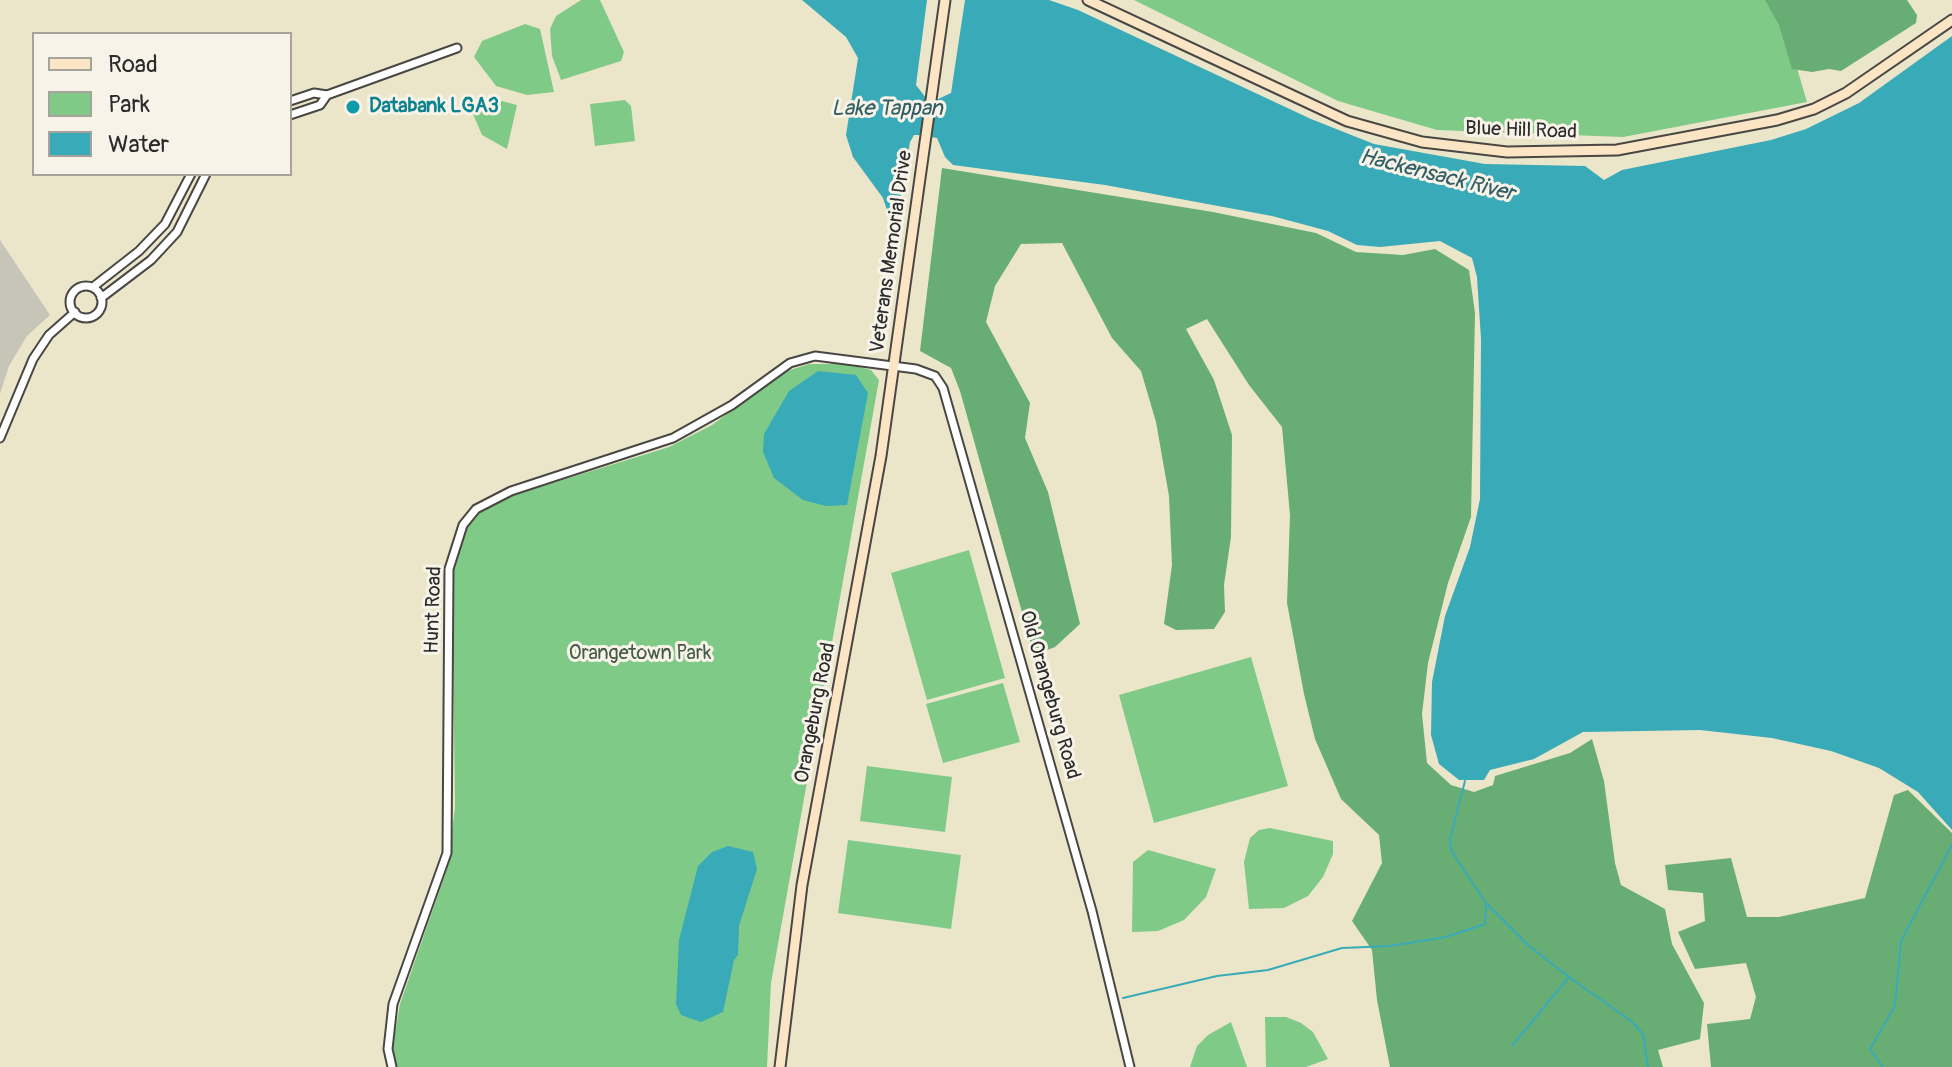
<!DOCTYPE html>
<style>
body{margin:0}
#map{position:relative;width:1952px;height:1067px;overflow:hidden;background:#ebe6ca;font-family:Pangolin,sans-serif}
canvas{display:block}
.legend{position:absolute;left:32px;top:32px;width:260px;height:144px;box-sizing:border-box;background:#f7f3e8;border:2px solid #a5a39c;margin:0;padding:10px 14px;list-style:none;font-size:24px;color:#2b2b2b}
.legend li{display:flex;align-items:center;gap:16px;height:40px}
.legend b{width:40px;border:2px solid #a5a39c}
</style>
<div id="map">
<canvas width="1952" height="1067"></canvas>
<ul class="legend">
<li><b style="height:10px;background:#fce5c4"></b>Road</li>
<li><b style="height:22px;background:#80ca87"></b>Park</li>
<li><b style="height:22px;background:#39aab7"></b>Water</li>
</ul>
</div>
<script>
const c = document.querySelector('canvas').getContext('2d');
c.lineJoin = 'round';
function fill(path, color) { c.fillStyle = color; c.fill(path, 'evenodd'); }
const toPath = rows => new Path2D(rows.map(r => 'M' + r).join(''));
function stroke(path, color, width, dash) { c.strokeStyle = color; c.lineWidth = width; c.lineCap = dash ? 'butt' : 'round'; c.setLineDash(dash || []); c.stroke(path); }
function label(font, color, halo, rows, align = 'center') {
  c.font = font + ' Pangolin,sans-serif'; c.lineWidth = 6; c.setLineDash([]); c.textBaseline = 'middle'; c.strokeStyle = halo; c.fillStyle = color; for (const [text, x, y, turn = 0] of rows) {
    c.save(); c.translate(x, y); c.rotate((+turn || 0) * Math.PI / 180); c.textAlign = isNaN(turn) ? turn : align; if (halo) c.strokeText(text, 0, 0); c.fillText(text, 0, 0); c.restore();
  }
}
const industrial = toPath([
 [0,240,50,315,27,336,9,366,0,394]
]);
const green = toPath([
 [581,0,600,0,624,52,621,61,561,80,552,56,550,29,556,16],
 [1134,0,1777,0,1807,102,1623,137,1437,130,1338,101],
 [525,24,540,29,554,92,527,95,496,86,474,57,482,41],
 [491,98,517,105,507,149,482,135,469,105],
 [625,100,631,106,635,141,595,146,590,104],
 [809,364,849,364,871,370,879,380,771,983,767,1067,396,1067,392,1051,400,1004,447,869,450,848,455,807,452,573,460,540,472,517,495,501,669,447,712,425,784,372],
 [969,550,1005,678,927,700,891,573],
 [1251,657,1288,786,1154,823,1119,695],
 [1003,683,1020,742,943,763,926,704],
 [867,766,952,777,945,832,860,821],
 [1270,828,1333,841,1333,854,1323,877,1308,896,1284,908,1249,909,1244,862,1250,838,1259,830],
 [848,840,961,855,951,929,838,913],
 [1148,850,1216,869,1206,897,1184,920,1158,931,1132,932,1133,862],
 [1265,1017,1286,1017,1301,1023,1313,1032,1328,1059,1306,1067,1266,1067],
 [1231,1022,1247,1067,1190,1067,1197,1046,1208,1035]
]);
const forest = toPath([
 [1765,0,1907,0,1917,15,1916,23,1841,71,1829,69,1812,72,1792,69,1779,25],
 [942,168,1213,212,1316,233,1356,252,1403,255,1435,249,1469,270,1475,313,1471,517,1448,583,1428,663,1422,714,1427,763,1451,785,1474,792,1493,785,1495,776,1570,753,1592,739,1604,781,1615,863,1621,885,1665,909,1672,944,1704,1003,1700,1039,1658,1050,1663,1067,1390,1067,1377,1000,1372,950,1352,921,1382,863,1379,835,1341,799,1315,739,1304,694,1287,603,1290,515,1282,427,1249,385,1207,319,1186,329,1214,380,1232,435,1231,537,1224,585,1225,612,1214,629,1176,630,1164,624,1172,565,1169,496,1156,422,1141,371,1112,338,1062,243,1021,244,995,286,986,322,1030,403,1025,438,1048,492,1080,624,1055,647,1034,655,960,391,951,368,920,351],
 [1908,790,1952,833,1952,1067,1711,1067,1707,1024,1750,1019,1756,997,1746,963,1695,969,1678,932,1705,921,1703,893,1668,890,1665,865,1731,858,1747,917,1779,917,1865,898,1894,795]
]);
const water = toPath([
 [802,0,927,0,916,85,926,98,938,99,951,93,965,0,1049,0,1078,10,1311,119,1374,144,1485,164,1585,166,1604,180,1622,170,1771,140,1806,129,1859,103,1952,36,1952,830,1918,792,1879,768,1831,751,1772,738,1700,730,1583,732,1534,759,1490,770,1484,780,1459,780,1439,764,1431,735,1432,682,1445,616,1470,547,1480,499,1481,339,1477,277,1472,258,1440,241,1380,247,1357,245,1328,231,1272,216,1105,185,953,165,945,157,937,138,921,135,914,135,910,142,896,221,889,216,883,198,853,157,846,135,858,58,846,37],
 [818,371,856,375,868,393,847,505,826,506,803,500,774,478,763,452,764,434,789,391],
 [728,846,753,852,757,869,739,926,738,955,734,960,723,1012,701,1022,681,1015,676,1004,679,940,698,866,712,852]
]);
const stream = toPath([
 [1487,904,1529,946,1569,977,1512,1046],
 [1569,977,1631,1021,1643,1034,1648,1067],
 [1123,998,1217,976,1268,970,1342,948,1390,946,1446,937,1485,924,1486,903,1452,852,1450,839,1465,781],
 [1883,1067,1870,1049,1895,1006,1901,941,1952,845]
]);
const street = toPath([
 [290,101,314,93,327,95,457,48],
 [290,115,320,105,327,95],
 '70 302a16 16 0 1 1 32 0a16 16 0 1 1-32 0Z',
 [93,287,139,251,165,224,191,174],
 [101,298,151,260,177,232,206,174],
 [0,438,33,359,49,335,75,312],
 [392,1067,388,1049,393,1004,447,853,449,569,463,525,476,509,511,491,673,438,732,405,790,363,815,356,916,369,935,376,943,388,1092,911,1130,1067]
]);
const secondary = toPath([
 [1088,0,1347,121,1422,142,1507,152,1617,150,1777,120,1814,109,1846,93,1952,20],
 [780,1067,802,885,881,456,945,0]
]);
const markers = [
 [353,107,8,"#0f9aa8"]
];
const cultureNames = [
 ["Databank LGA3",369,107]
];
const streetNames = [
 ["Blue Hill Road",1521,131,2],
 ["Veterans Memorial Drive",892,252,-82],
 ["Hunt Road",434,610,-88],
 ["Old Orangeburg Road",1049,695,74],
 ["Orangeburg Road",816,713,-79]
];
const parkNames = [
 ["Orangetown Park",640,654]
];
const waterNames = [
 ["Lake Tappan",887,109],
 ["Hackensack River",1437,176,14]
];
fill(industrial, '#c7c5b8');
fill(green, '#80ca87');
fill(forest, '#68ae74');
fill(water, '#39aab7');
stroke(stream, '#39aab7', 2);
stroke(street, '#484743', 11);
stroke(secondary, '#484743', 13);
stroke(street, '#fff', 7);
stroke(secondary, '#fce5c4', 9);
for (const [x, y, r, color] of markers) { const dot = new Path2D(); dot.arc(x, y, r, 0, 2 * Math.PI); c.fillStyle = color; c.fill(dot); stroke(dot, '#f7f3e8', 3); }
label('bold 20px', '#0d838f', '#f7f3e8', cultureNames, 'left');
label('20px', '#2b2b2b', '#f7f3e8', streetNames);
label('20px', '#445b47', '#f7f3e8', parkNames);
label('italic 22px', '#315e63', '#f7f3e8', waterNames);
</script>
